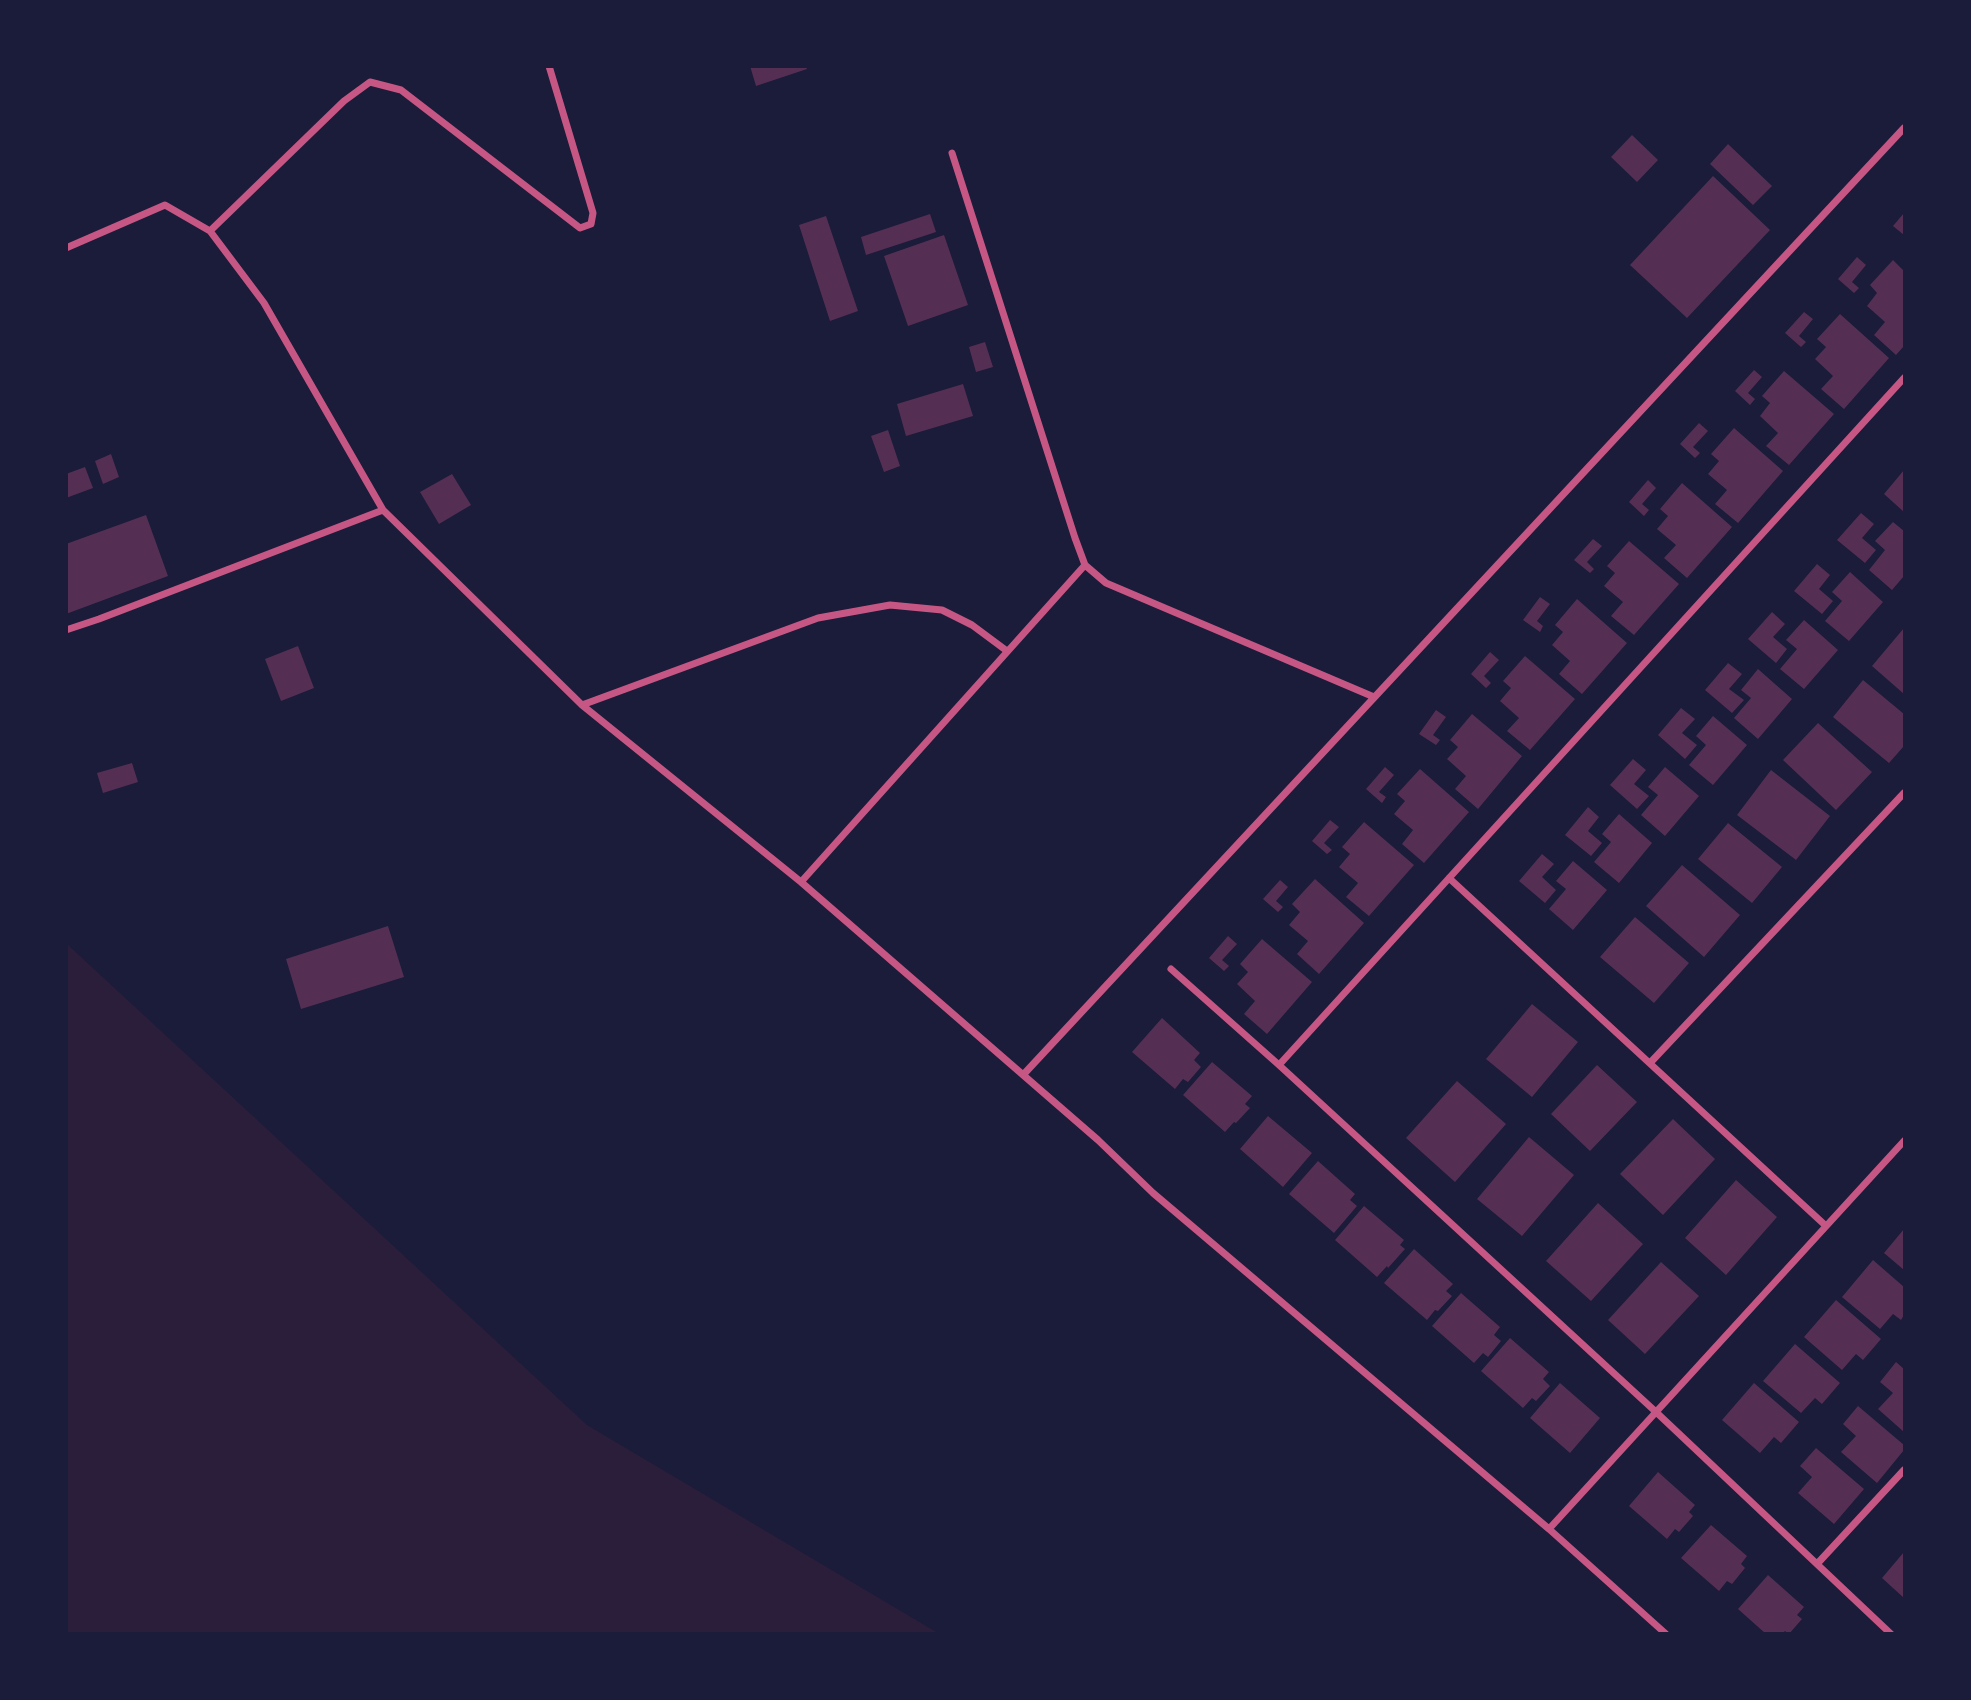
<!DOCTYPE html>
<style>
body{margin:0}
#map{position:relative;width:1971px;height:1700px;overflow:hidden;background:#1b1b3a;font-family:"Fira Sans",sans-serif}
canvas{display:block}
.frame{position:absolute;inset:0;border:68px solid #1b1b3a;pointer-events:none}
</style>
<div id="map">
<canvas width="1971" height="1700"></canvas>
<div class="frame"></div>
</div>
<script>
const c = document.querySelector('canvas').getContext('2d');
c.lineJoin = 'round';
function fill(path, color) { c.fillStyle = color; c.fill(path, 'evenodd'); }
const toPath = rows => new Path2D(rows.map(r => 'M' + r).join(''));
function stroke(path, color, width, dash) { c.strokeStyle = color; c.lineWidth = width; c.lineCap = dash ? 'butt' : 'round'; c.setLineDash(dash || []); c.stroke(path); }
const green = toPath([
 [67,944,587,1425,938,1633,67,1633]
]);
const building = toPath([
 [750,66,806,66,807,69,756,86],
 [1632,135,1658,160,1637,182,1611,157],
 [1728,144,1772,186,1753,205,1710,164],
 [1713,176,1770,230,1687,318,1630,265],
 [1904,213,1904,235,1893,226],
 [930,214,936,232,866,255,861,237],
 [826,216,858,311,830,321,799,225],
 [944,235,968,305,908,326,884,256],
 [1857,257,1866,265,1852,282,1859,288,1854,293,1838,279],
 [1893,260,1904,271,1904,346,1896,355,1874,335,1885,322,1867,306,1877,293,1870,285],
 [1804,312,1813,319,1799,336,1806,342,1801,347,1785,333],
 [1840,314,1889,358,1844,409,1821,389,1833,376,1815,359,1826,347,1817,339],
 [985,342,993,367,976,372,969,347],
 [1754,370,1762,377,1748,393,1755,399,1750,405,1735,391],
 [1784,371,1834,414,1789,465,1766,446,1778,433,1760,416,1770,403,1762,396],
 [963,384,973,416,906,436,897,404],
 [1699,423,1708,431,1693,447,1700,453,1695,458,1680,444],
 [1734,428,1783,471,1738,523,1715,504,1727,490,1708,474,1719,461,1711,454],
 [888,430,900,466,884,472,871,436],
 [111,454,119,477,103,484,95,461],
 [85,467,93,488,66,498,66,474],
 [1904,470,1904,512,1884,494],
 [452,474,471,505,439,524,420,492],
 [1648,480,1656,488,1642,504,1649,510,1644,516,1629,502],
 [1682,483,1732,527,1687,578,1664,558,1676,545,1657,529,1668,516,1660,509],
 [1861,513,1874,524,1862,538,1876,550,1865,563,1837,540],
 [146,515,168,576,66,614,66,544],
 [1893,522,1904,531,1904,576,1892,590,1869,570,1885,550,1875,541],
 [1593,539,1602,546,1587,562,1594,569,1590,573,1574,560],
 [1629,541,1679,584,1634,635,1611,616,1623,602,1604,586,1615,573,1607,566],
 [1817,564,1830,575,1819,589,1833,601,1822,614,1794,591],
 [1850,572,1883,602,1849,641,1825,621,1842,601,1832,592],
 [1540,597,1550,604,1537,621,1543,626,1540,632,1523,620],
 [1577,599,1627,643,1582,694,1559,674,1570,661,1552,645,1563,632,1555,625],
 [1772,612,1785,624,1773,637,1787,649,1776,663,1748,639],
 [1804,620,1838,650,1804,689,1780,669,1797,649,1786,640],
 [1904,628,1904,694,1872,666],
 [298,646,314,688,281,701,265,659],
 [1490,652,1499,660,1484,676,1491,683,1486,688,1471,674],
 [1525,656,1575,699,1530,750,1507,731,1519,718,1500,701,1511,688,1503,681],
 [1728,663,1742,674,1729,689,1744,700,1732,713,1705,690],
 [1758,669,1792,699,1758,739,1734,718,1751,698,1741,690],
 [1863,680,1904,714,1904,746,1889,763,1833,717],
 [1681,708,1695,719,1682,733,1697,745,1685,759,1658,735],
 [1436,710,1446,717,1433,735,1440,740,1436,745,1419,734],
 [1472,714,1522,756,1478,809,1455,789,1466,776,1447,759,1458,747,1450,740],
 [1713,716,1747,745,1713,785,1689,765,1706,745,1696,736],
 [1818,723,1872,772,1836,810,1783,760],
 [1633,759,1646,770,1634,784,1649,796,1637,809,1610,785],
 [132,763,138,782,103,793,97,773],
 [1385,767,1394,775,1379,792,1386,797,1382,803,1366,789],
 [1665,767,1699,796,1665,836,1641,815,1658,795,1648,787],
 [1420,769,1469,812,1424,863,1402,844,1413,830,1394,814,1405,801,1397,794],
 [1771,770,1830,816,1796,860,1737,815],
 [1588,807,1599,817,1588,831,1602,843,1591,856,1565,835],
 [1619,814,1652,843,1619,883,1594,862,1611,842,1602,834],
 [1330,820,1339,827,1324,843,1332,850,1327,854,1312,841],
 [1364,822,1414,865,1369,916,1346,897,1358,883,1339,867,1350,854,1342,847],
 [1728,823,1782,867,1752,903,1698,859],
 [1542,854,1554,864,1542,877,1556,890,1545,903,1519,881],
 [1573,861,1607,890,1573,930,1549,909,1566,889,1556,881],
 [1682,865,1740,915,1704,957,1646,906],
 [1315,879,1364,923,1319,974,1297,954,1308,941,1289,925,1300,912,1292,904],
 [1280,880,1288,887,1276,901,1283,907,1278,912,1263,899],
 [1635,917,1689,963,1654,1003,1600,957],
 [388,926,404,977,301,1009,286,959],
 [1228,936,1237,944,1222,960,1229,966,1224,971,1209,958],
 [1262,939,1312,982,1267,1034,1244,1014,1255,1001,1237,984,1248,972,1240,964],
 [1532,1004,1578,1042,1532,1097,1486,1059],
 [1162,1018,1200,1053,1194,1060,1201,1067,1188,1082,1183,1079,1175,1089,1132,1052],
 [1212,1062,1252,1096,1245,1104,1250,1108,1236,1123,1234,1122,1225,1132,1183,1095],
 [1597,1065,1637,1102,1590,1151,1551,1114],
 [1457,1081,1506,1124,1455,1182,1406,1138],
 [1268,1116,1312,1153,1283,1187,1240,1149],
 [1673,1119,1715,1159,1663,1215,1620,1174],
 [1529,1137,1574,1175,1522,1236,1477,1199],
 [1318,1161,1355,1194,1350,1200,1357,1206,1334,1233,1289,1194],
 [1736,1180,1777,1217,1726,1275,1685,1238],
 [1598,1203,1643,1244,1591,1301,1546,1261],
 [1364,1206,1404,1240,1400,1245,1405,1249,1388,1268,1387,1266,1377,1277,1335,1240],
 [1904,1229,1904,1270,1884,1253],
 [1414,1249,1453,1284,1446,1291,1452,1296,1438,1311,1435,1310,1427,1320,1384,1283],
 [1873,1260,1904,1287,1904,1315,1901,1320,1893,1314,1880,1329,1842,1297],
 [1661,1262,1699,1296,1645,1354,1608,1320],
 [1461,1293,1500,1327,1494,1335,1501,1341,1488,1357,1483,1353,1474,1363,1432,1326],
 [1836,1300,1881,1339,1863,1360,1856,1354,1842,1370,1804,1337],
 [1510,1338,1549,1372,1543,1379,1550,1386,1536,1401,1532,1398,1523,1408,1481,1371],
 [1795,1344,1840,1383,1822,1404,1815,1398,1801,1413,1763,1381],
 [1896,1362,1904,1369,1904,1432,1878,1409,1893,1393,1880,1382],
 [1560,1383,1600,1418,1570,1453,1530,1418],
 [1754,1383,1799,1422,1781,1443,1774,1437,1760,1453,1722,1420],
 [1858,1406,1904,1445,1904,1450,1877,1483,1841,1452,1856,1436,1843,1424],
 [1816,1448,1864,1489,1834,1524,1798,1493,1812,1477,1800,1466],
 [1658,1472,1695,1505,1689,1512,1693,1516,1679,1532,1675,1529,1667,1539,1629,1506],
 [1711,1525,1747,1556,1741,1564,1745,1568,1732,1584,1727,1581,1719,1591,1681,1558],
 [1904,1552,1904,1598,1882,1578],
 [1768,1575,1804,1607,1797,1615,1802,1619,1789,1634,1785,1631,1782,1634,1766,1634,1738,1609]
]);
const minor = toPath([
 [952,153,1075,538,1085,565,1106,583,1374,697],
 [210,231,344,101,370,82,401,90,580,228,591,224,593,213,549,66],
 [66,248,165,205,210,231,264,303,383,510,582,705,801,882,1098,1140,1153,1193,1549,1529,1666,1634],
 [66,630,99,619,383,510],
 [582,705,818,618,890,605,942,610,972,625,1007,651],
 [1449,878,1826,1226],
 [801,882,1085,565],
 [1171,969,1279,1065,1656,1412,1891,1634],
 [1650,1063,1904,793],
 [1279,1065,1904,378],
 [1023,1075,1904,128],
 [1549,1529,1904,1141],
 [1817,1564,1904,1470]
]);
fill(green, '#2a1e3b');
fill(building, '#542f53');
stroke(minor, '#c65784', 7);
</script>
